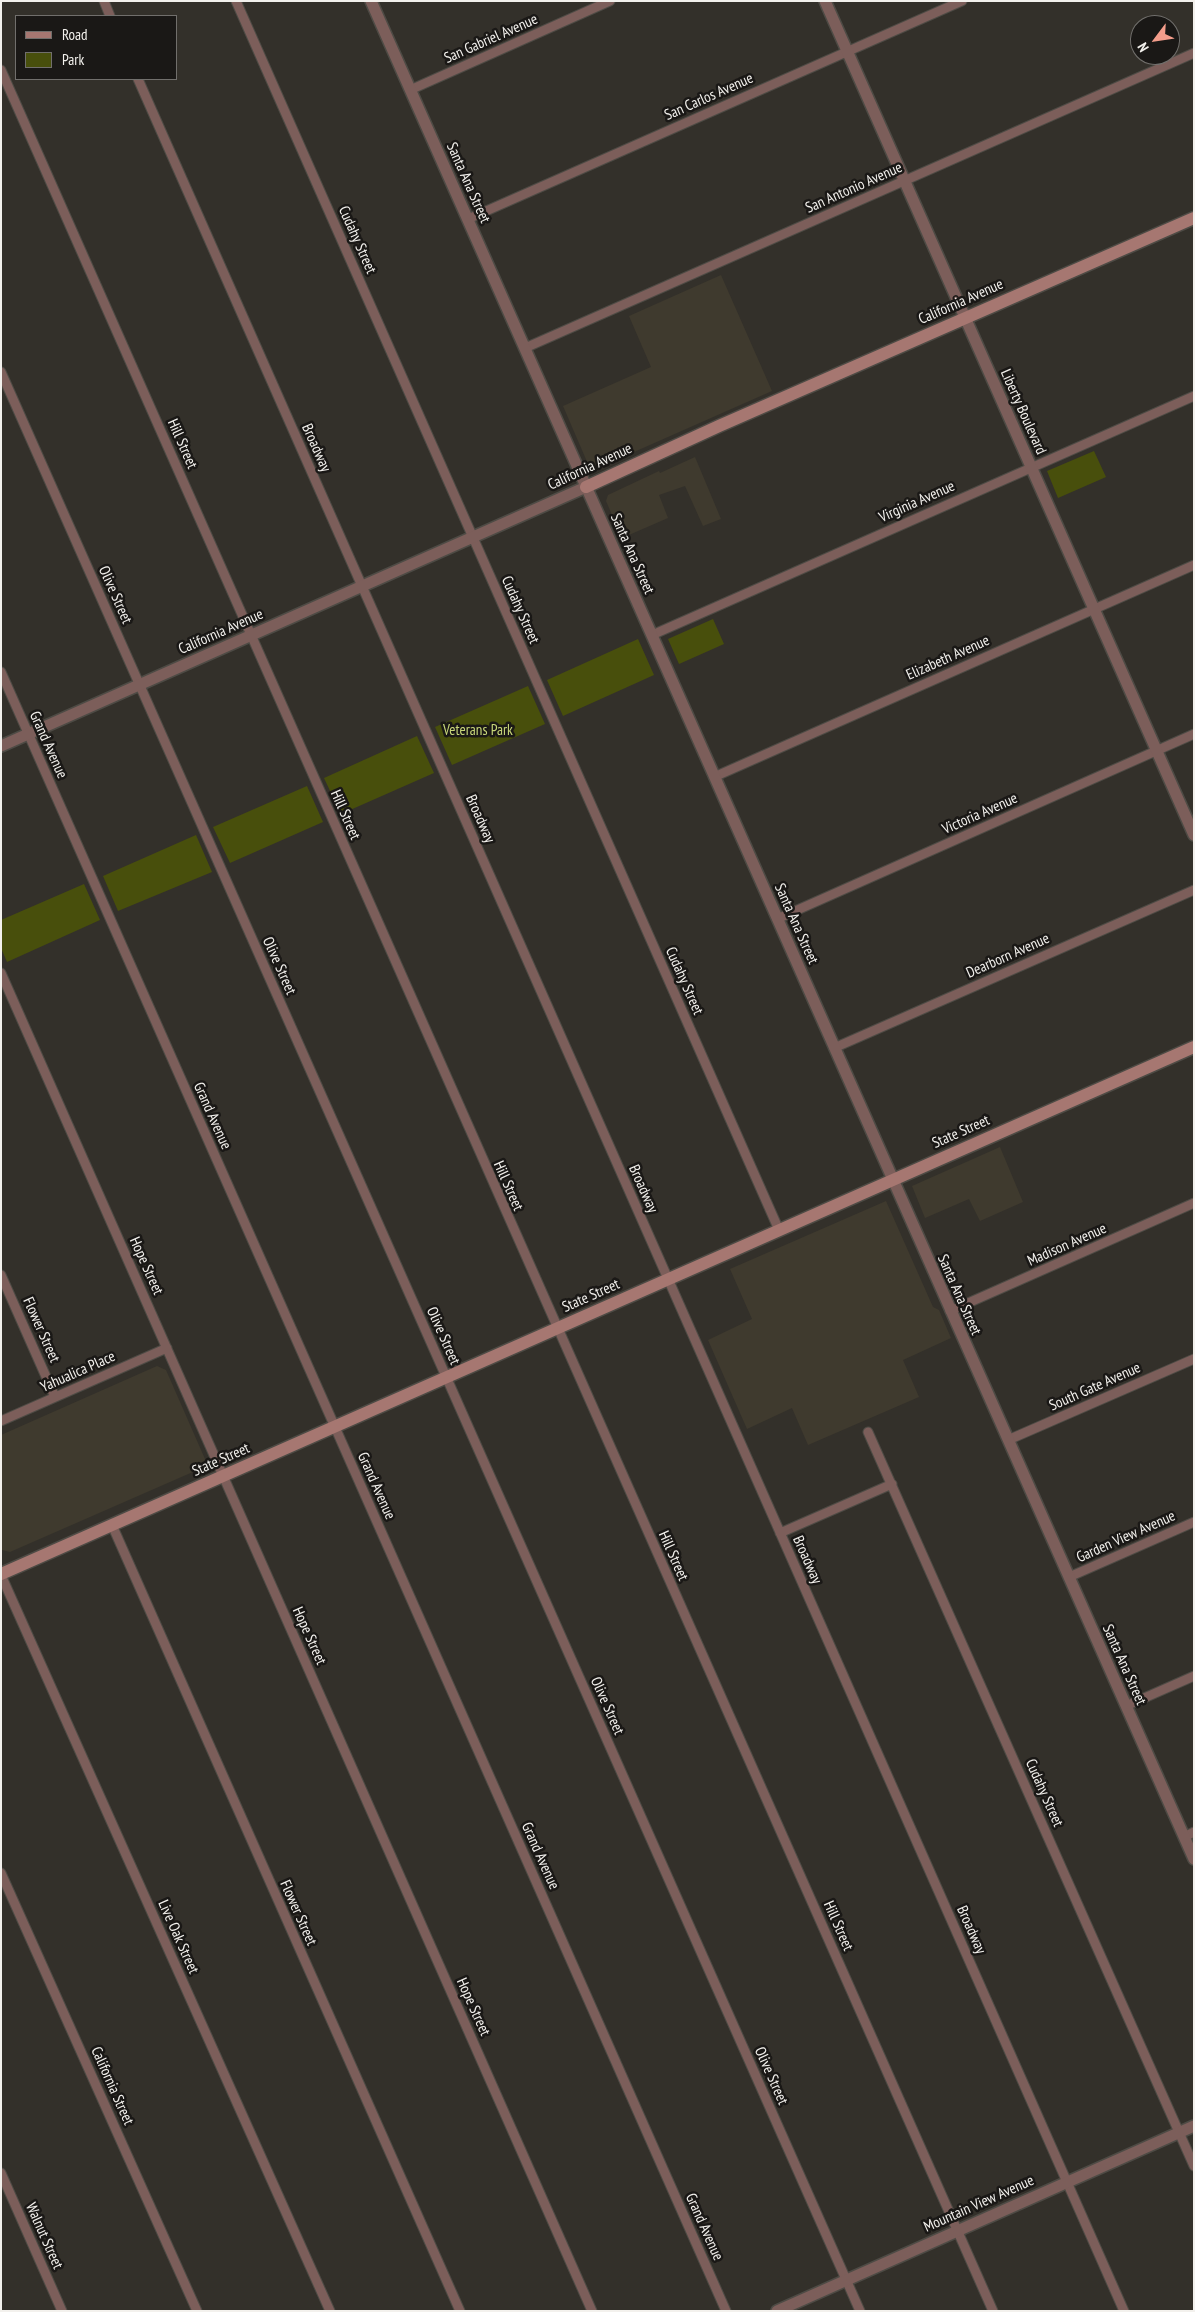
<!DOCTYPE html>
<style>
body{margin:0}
#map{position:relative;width:1195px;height:2312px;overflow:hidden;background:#33302a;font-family:"PT Sans Narrow",sans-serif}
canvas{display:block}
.frame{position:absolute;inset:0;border:2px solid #f3f1ed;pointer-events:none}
.legend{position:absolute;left:15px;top:15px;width:162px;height:65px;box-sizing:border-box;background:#1a1816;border:1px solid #716f6c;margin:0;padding:6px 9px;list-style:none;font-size:15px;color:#f3f1ed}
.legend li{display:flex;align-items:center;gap:10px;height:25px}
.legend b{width:25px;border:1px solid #716f6c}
.north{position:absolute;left:1130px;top:15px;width:50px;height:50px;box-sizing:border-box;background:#1a1816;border:1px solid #716f6c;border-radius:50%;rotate:239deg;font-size:14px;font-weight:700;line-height:20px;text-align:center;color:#f3f1ed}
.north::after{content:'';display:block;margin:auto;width:18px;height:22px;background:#f49d8b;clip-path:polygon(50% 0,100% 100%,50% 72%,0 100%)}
</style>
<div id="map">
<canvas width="1195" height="2312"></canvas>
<div class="frame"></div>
<ul class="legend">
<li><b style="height:6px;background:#a67771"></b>Road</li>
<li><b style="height:14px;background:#484f0c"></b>Park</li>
</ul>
<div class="north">N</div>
</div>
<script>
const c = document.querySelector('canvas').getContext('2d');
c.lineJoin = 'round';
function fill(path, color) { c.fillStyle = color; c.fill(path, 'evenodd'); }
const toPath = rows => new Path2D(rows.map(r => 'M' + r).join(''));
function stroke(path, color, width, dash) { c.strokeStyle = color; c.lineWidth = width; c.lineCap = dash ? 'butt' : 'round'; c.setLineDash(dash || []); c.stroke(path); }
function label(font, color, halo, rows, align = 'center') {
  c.font = font + ' "PT Sans Narrow",sans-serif'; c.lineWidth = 5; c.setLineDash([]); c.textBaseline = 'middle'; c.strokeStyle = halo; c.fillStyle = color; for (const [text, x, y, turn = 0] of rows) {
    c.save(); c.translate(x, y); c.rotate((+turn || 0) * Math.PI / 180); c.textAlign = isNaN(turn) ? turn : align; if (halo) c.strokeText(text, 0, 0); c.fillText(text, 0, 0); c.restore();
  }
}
const built = toPath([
 [721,275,772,391,591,471,563,406,651,367,629,316],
 [695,457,721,519,703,526,685,486,659,495,668,518,622,538,606,501,608,495,659,471,660,473],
 [1000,1147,1023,1202,980,1221,969,1199,925,1218,912,1186],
 [886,1201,933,1307,939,1310,951,1338,903,1360,919,1397,808,1445,792,1408,747,1429,708,1340,752,1319,730,1269],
 [157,1366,166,1370,205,1459,202,1468,10,1552,2,1550,1,1435]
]);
const green = toPath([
 [1094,451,1106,477,1058,498,1047,471],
 [713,619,724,644,679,664,668,639],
 [638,639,654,675,563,716,547,680],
 [528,686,545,724,452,765,435,727],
 [417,736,434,773,341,814,324,778],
 [307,786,323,822,230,863,213,827],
 [196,835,212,872,118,911,103,876],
 [84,884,100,920,7,962,1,948,1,920]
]);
const minor = toPath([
 [104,1,110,16],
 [236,1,779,1230],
 [1,70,993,2311],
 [138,79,1124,2311],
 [410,90,610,1],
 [468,219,962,1],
 [525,348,1194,53],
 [1,372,860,2311],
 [652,635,1194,396],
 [1,672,726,2311],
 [714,777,1194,565],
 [777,919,1194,734],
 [1,973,592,2311],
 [834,1048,1194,890],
 [1,1275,55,1397],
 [950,1311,1194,1203],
 [1,1421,167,1348],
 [868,1432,1194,2166],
 [1008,1440,1194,1359],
 [112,1525,460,2311],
 [780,1533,892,1484],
 [1,1575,330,2311],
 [1069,1577,1194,1522],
 [1126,1706,1194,1676],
 [1184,1837,1194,1832],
 [1,1873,197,2311],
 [1,2173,62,2311]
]);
const tertiary = toPath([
 [371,1,1194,1859],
 [825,1,1194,835],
 [1,746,586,487],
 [777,2311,1194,2126]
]);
const secondary = toPath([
 [586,487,719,426,1194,218],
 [1,1574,1194,1047]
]);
const streetNames = [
 ["San Gabriel Avenue",491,39,-24],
 ["San Carlos Avenue",709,97,-24],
 ["Santa Ana Street",468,183,66],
 ["San Antonio Avenue",854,188,-24],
 ["Cudahy Street",357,240,66],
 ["California Avenue",961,302,-24],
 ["Liberty Boulevard",1023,412,66],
 ["Hill Street",182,444,66],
 ["Broadway",316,448,66],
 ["California Avenue",590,467,-25],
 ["Virginia Avenue",917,502,-24],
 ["Santa Ana Street",632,554,66],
 ["Olive Street",115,595,66],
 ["Cudahy Street",520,610,66],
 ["California Avenue",221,632,-24],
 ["Elizabeth Avenue",948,658,-24],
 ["Grand Avenue",48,745,66],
 ["Victoria Avenue",980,814,-24],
 ["Hill Street",345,815,66],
 ["Broadway",480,819,66],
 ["Santa Ana Street",796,924,66],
 ["Dearborn Avenue",1008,956,-24],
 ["Olive Street",279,966,66],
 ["Cudahy Street",684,981,66],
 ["Grand Avenue",212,1116,66],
 ["State Street",961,1132,-24],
 ["Hill Street",508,1186,66],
 ["Broadway",643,1189,66],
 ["Madison Avenue",1067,1245,-24],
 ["Hope Street",146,1266,66],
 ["Santa Ana Street",959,1295,66],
 ["State Street",591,1296,-24],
 ["Flower Street",41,1330,66],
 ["Olive Street",443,1336,66],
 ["Yahualica Place",78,1372,-24],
 ["South Gate Avenue",1095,1387,-24],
 ["State Street",221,1460,-24],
 ["Grand Avenue",376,1486,66],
 ["Garden View Avenue",1126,1537,-24],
 ["Hill Street",673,1556,66],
 ["Broadway",807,1560,66],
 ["Hope Street",309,1636,66],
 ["Santa Ana Street",1124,1665,66],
 ["Olive Street",607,1706,66],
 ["Cudahy Street",1044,1793,66],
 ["Grand Avenue",540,1856,66],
 ["Flower Street",298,1913,66],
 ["Hill Street",838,1926,66],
 ["Broadway",971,1930,66],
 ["Live Oak Street",178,1937,66],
 ["Hope Street",473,2007,66],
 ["Olive Street",771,2076,66],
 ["California Street",112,2086,66],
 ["Mountain View Avenue",979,2204,-24],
 ["Grand Avenue",704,2227,66],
 ["Walnut Street",44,2236,66]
];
const parkNames = [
 ["Veterans Park",478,731]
];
fill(built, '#3f3a2e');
fill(green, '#484f0c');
stroke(minor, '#4e4b45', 11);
stroke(tertiary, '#4e4b45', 14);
stroke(secondary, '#4e4b45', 15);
stroke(minor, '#7c5e5a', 9);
stroke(tertiary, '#7c5e5a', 11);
stroke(secondary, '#a67771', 12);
label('15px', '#f3f1ed', '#1a1816', streetNames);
label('15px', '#c8d779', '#1a1816', parkNames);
</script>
